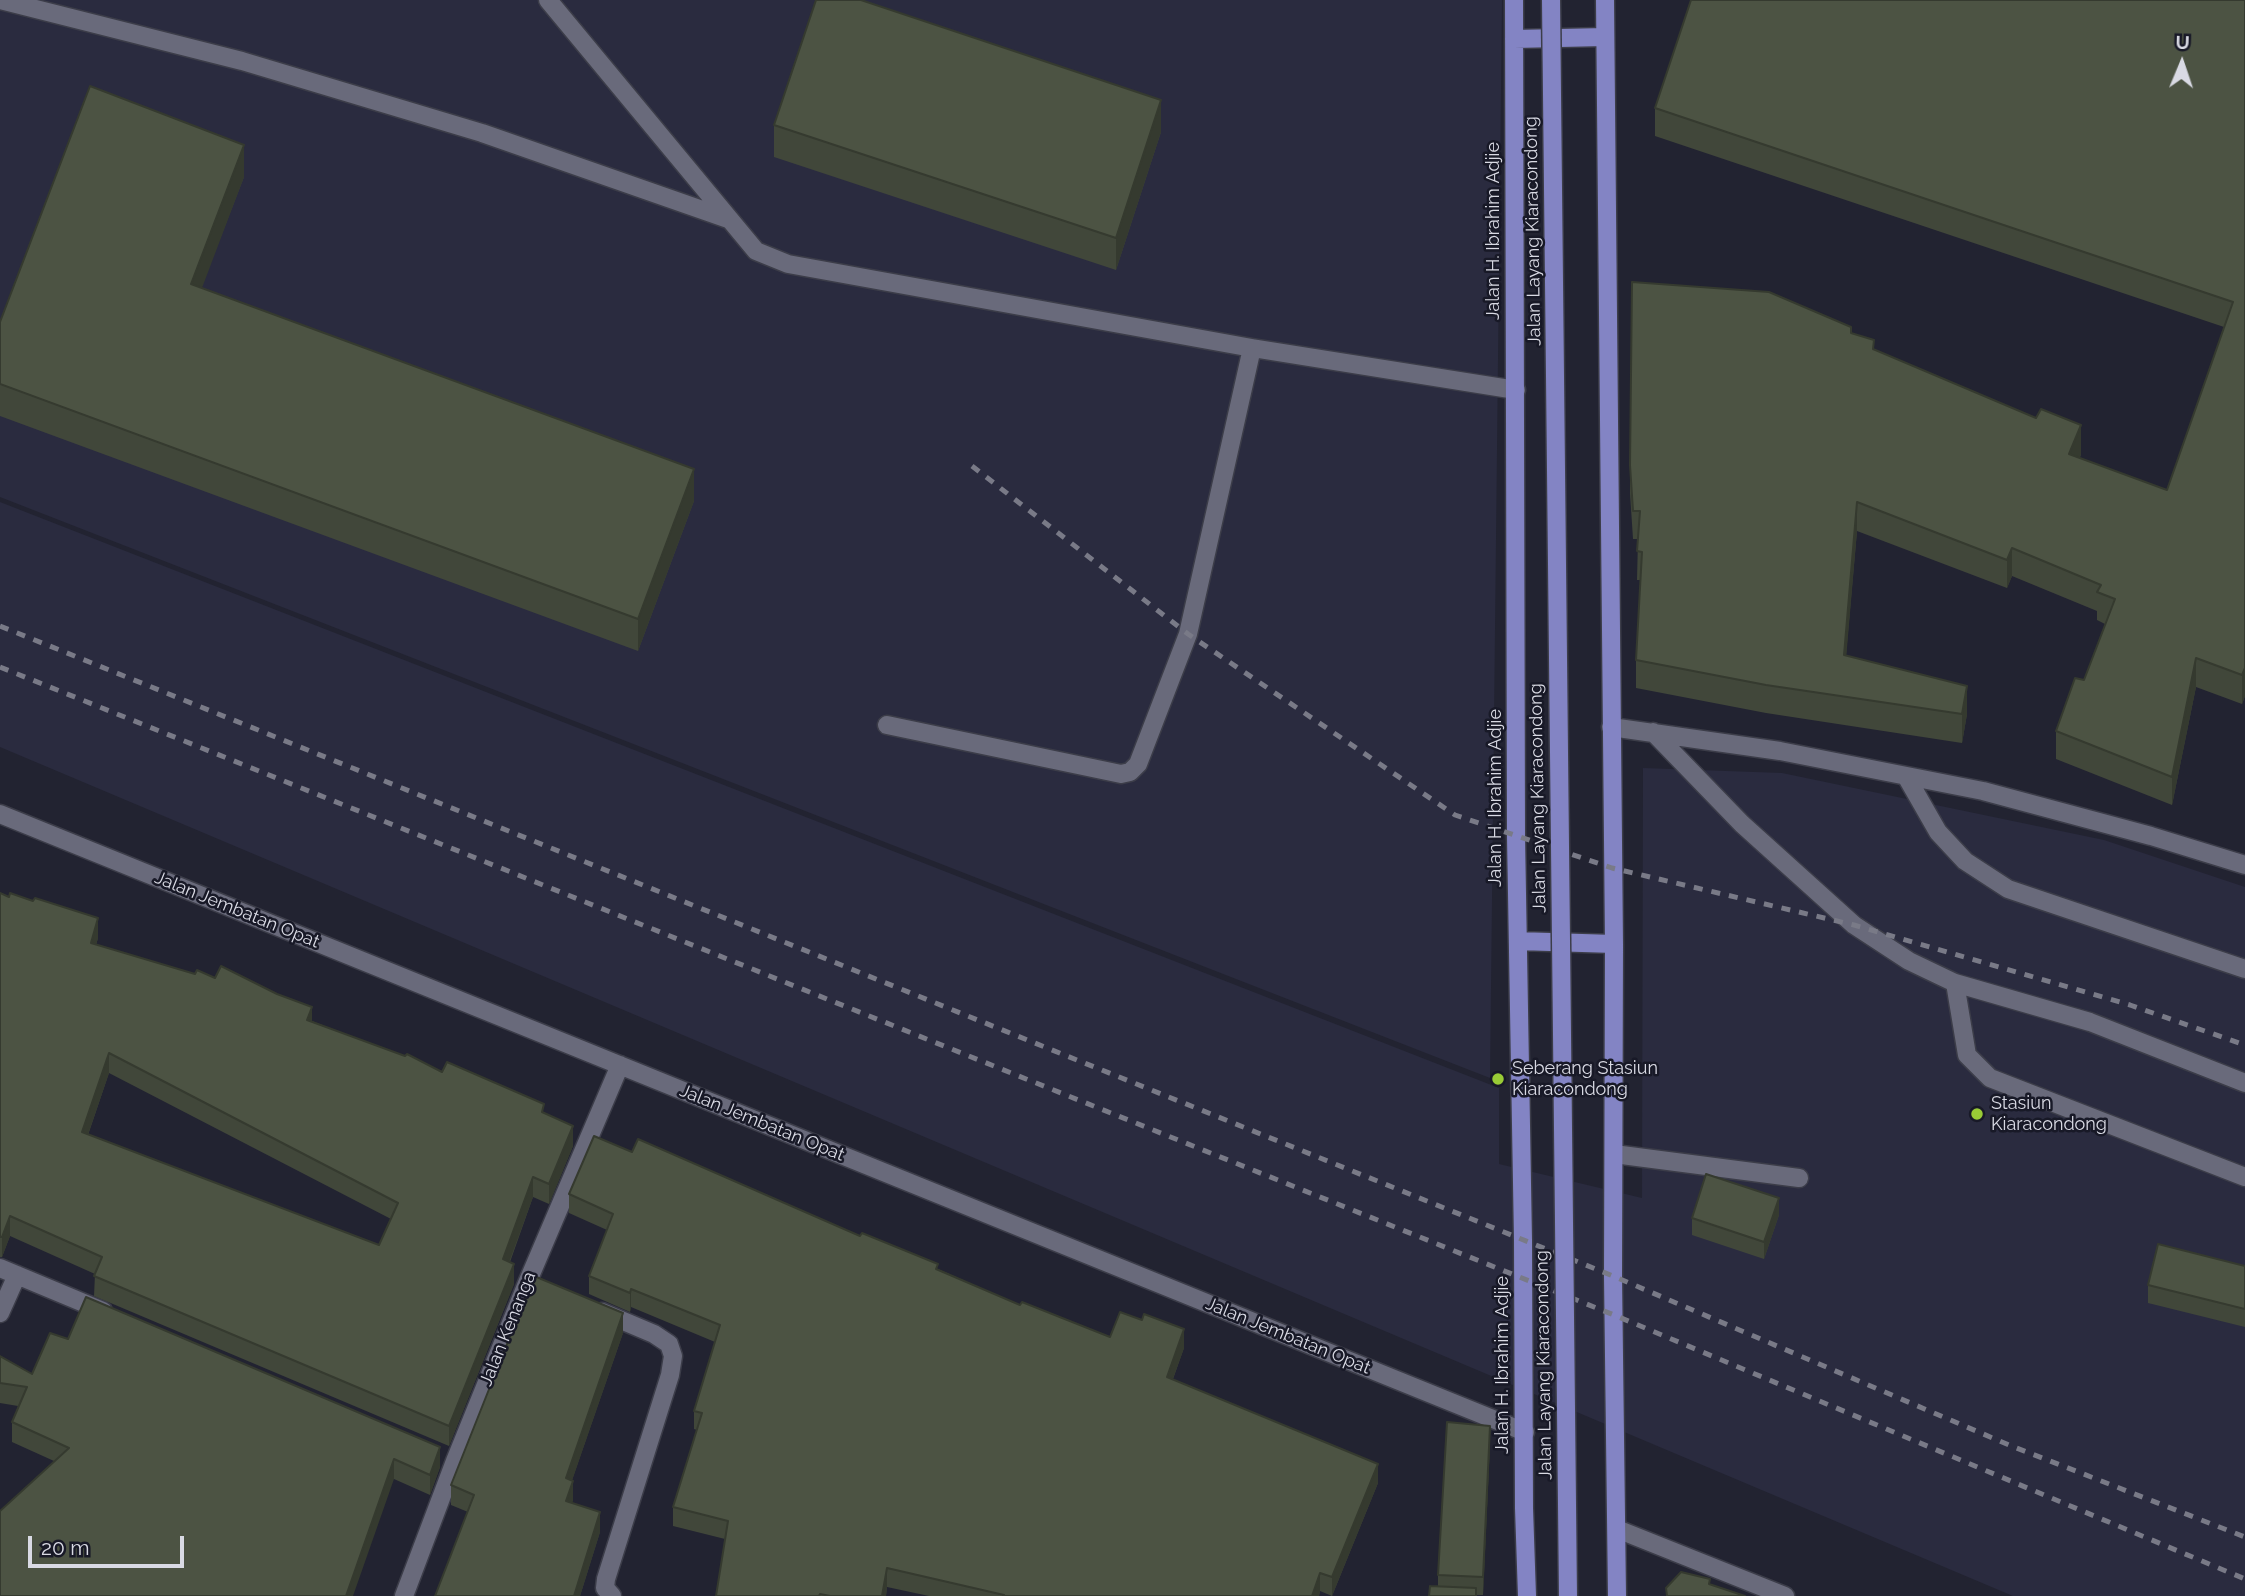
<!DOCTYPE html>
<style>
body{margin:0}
#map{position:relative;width:2245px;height:1596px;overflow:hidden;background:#222331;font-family:Raleway,sans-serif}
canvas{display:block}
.north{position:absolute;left:2147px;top:28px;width:70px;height:70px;-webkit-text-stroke:5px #181927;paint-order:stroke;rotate:2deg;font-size:19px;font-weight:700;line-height:28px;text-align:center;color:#d9dae4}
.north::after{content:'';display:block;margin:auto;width:24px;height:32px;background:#d9dae4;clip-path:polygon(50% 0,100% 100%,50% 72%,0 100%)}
.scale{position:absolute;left:28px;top:1536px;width:156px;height:32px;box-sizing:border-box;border:4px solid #d9dae4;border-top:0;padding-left:9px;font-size:21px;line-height:24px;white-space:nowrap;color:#d9dae4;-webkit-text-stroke:5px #181927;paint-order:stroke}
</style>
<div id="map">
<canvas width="2245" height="1596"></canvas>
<div class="north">U</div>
<div class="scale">20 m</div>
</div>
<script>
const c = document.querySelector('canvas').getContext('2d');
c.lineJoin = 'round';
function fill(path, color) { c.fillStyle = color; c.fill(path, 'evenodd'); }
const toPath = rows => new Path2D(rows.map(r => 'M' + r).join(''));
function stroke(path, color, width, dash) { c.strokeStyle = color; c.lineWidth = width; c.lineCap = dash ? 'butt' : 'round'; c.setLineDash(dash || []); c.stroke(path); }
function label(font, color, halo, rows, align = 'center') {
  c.font = font + ' Raleway,sans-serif'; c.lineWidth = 5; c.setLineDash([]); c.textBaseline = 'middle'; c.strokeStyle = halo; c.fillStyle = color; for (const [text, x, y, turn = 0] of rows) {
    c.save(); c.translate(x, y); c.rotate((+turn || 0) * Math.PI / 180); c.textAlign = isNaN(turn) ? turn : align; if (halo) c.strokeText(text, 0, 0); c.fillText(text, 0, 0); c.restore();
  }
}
const built = toPath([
 [0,0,1502,0,1490,1078,0,497],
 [0,502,1499,1088,1499,1164,1642,1198,1643,768,1782,773,2104,840,2245,887,2245,1596,2013,1596,0,747]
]);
const minor = toPath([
 [0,0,242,61,482,133,728,219],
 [548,0,756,251,788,264,1252,348,1516,390],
 [887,725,1121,774,1130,772,1138,764,1188,634,1252,348],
 [1611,727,1780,751,1983,791,2151,836,2245,865],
 [1653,732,1742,824,1854,925,1909,961,1955,983,2090,1022,2245,1083],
 [1906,776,1938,832,1965,861,2008,889,2245,969],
 [0,814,1525,1432],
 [1955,983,1967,1055,1990,1078,2245,1177],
 [1614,1154,1799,1178],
 [0,1268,103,1311],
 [602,1312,654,1334,669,1344,673,1356,670,1375,606,1579,605,1588,612,1596],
 [0,1313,17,1275],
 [1617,1529,1785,1596],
 [404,1596,455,1461,528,1281,620,1065]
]);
const major = toPath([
 [1514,0,1516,836,1523,1240,1524,1508,1527,1596],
 [1605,0,1614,944,1613,1276,1617,1596],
 [1514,39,1605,37],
 [1518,941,1614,944]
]);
const rail = toPath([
 [972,466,1188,634,1455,815,1612,868,1854,925,2130,1005,2245,1045],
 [0,626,1613,1276,2009,1445,2245,1537],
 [0,667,1614,1315,2245,1579]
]);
const majorBridge = toPath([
 [1551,0,1568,1596]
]);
const wall = toPath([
 [2245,0,2245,696,2242,704,2196,687,2172,805,2056,759,2056,731,2084,680,2105,624,2097,620,2097,611,2012,576,2007,588,1857,531,1846,655,1967,714,1962,743,1766,713,1636,688,1636,660,1641,580,1637,580,1638,539,1633,539,1630,493,1630,465,1851,333,1874,349,2081,454,2080,458,2167,490,2224,327,1655,136,1655,108],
 [774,125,1161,132,1116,270,774,157],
 [244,177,201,288,694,501,638,651,0,416,0,322],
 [0,893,98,938,96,945,312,1021,442,1072,544,1113,573,1146,549,1204,533,1197,510,1262,514,1284,449,1446,94,1296,95,1274,10,1236,2,1257,0,1257],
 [109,1073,391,1219,379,1245,88,1135],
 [632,1152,938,1269,1020,1305,1110,1337,1184,1348,1173,1379,1378,1483,1332,1596,1320,1591,1319,1596,929,1596,887,1587,886,1596,716,1596,725,1539,673,1526,673,1507,697,1430,694,1429,694,1411,715,1342,631,1307,630,1312,589,1294,589,1276,607,1230,569,1213,569,1194],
 [1779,1215,1764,1259,1692,1235,1692,1218],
 [2245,1266,2245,1327,2148,1303,2148,1285],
 [623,1333,572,1480,572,1503,600,1532,580,1596,435,1596,468,1512,451,1505,451,1485],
 [0,1356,32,1374,440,1467,430,1495,394,1479,54,1461,12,1442,12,1422,18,1406,0,1403],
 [1490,1444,1483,1595,1476,1595,1438,1586,1438,1575]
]);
const shadedWall = toPath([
 [1161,100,1161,132,1116,270,1116,238],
 [244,145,244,177,191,317,191,284],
 [2081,425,2081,454,2069,482,2069,454],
 [694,469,694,501,638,651,638,619],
 [1857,502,1857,531,1844,683,1844,655],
 [2012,548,2012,576,2007,588,2007,560],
 [2196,658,2196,687,2172,805,2172,777],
 [2245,668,2245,696,2242,704,2242,675],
 [1967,686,1967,714,1962,743,1962,714],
 [98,918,98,938,91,963,91,943],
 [312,1007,312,1027,307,1020],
 [109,1053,109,1073,82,1152,82,1132],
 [573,1126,573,1146,549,1204,549,1184],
 [533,1177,533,1197,503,1279,503,1259],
 [1779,1198,1779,1215,1764,1259,1764,1242],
 [10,1216,10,1236,2,1257,2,1237],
 [514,1264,514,1284,449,1446,449,1426],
 [631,1289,631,1307,630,1312,630,1293],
 [623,1313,623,1333,566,1498,566,1478],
 [1184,1329,1184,1348,1167,1395,1167,1377],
 [1490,1426,1490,1444,1483,1595,1483,1577],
 [440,1447,440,1467,430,1495,430,1475],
 [394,1459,394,1479,353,1596,346,1596],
 [1378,1464,1378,1483,1332,1596,1332,1577],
 [573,1481,573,1501,566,1521,566,1501],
 [600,1512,600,1532,580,1596,574,1596],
 [887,1568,887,1587,886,1596,882,1596],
 [1320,1573,1320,1591,1319,1596,1312,1596]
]);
const building = toPath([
 [816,0,861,0,1161,100,1116,238,774,125,816,0],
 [1691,0,2245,0,2245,668,2242,675,2196,658,2172,777,2056,731,2075,678,2084,680,2115,599,2097,592,2101,585,2012,548,2007,560,1857,502,1844,655,1967,686,1962,714,1766,685,1636,660,1642,552,1637,551,1640,511,1633,511,1630,465,1632,282,1769,292,1851,327,1851,333,1874,340,1873,349,2036,418,2041,409,2081,425,2069,454,2167,490,2233,302,1655,108,1691,0],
 [90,86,244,145,191,284,694,469,638,619,0,384,0,322,90,86],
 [0,893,9,897,10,893,33,901,35,898,98,918,91,943,195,974,197,970,215,978,221,966,277,994,312,1007,307,1020,405,1056,407,1054,442,1072,447,1062,544,1104,542,1112,573,1126,549,1184,533,1177,503,1259,514,1264,449,1426,94,1276,102,1257,10,1216,2,1237,0,1237,0,893],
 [109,1053,398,1203,379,1245,82,1132,109,1053],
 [594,1136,632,1152,638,1139,860,1236,862,1233,938,1264,936,1269,1020,1305,1022,1302,1110,1337,1120,1312,1142,1320,1144,1314,1184,1329,1167,1377,1378,1464,1332,1577,1320,1573,1312,1596,1003,1596,1004,1595,887,1568,882,1596,830,1596,820,1594,819,1596,716,1596,728,1521,673,1507,702,1413,694,1411,720,1325,631,1289,630,1293,589,1276,613,1214,569,1194,594,1136],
 [1706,1174,1779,1198,1764,1242,1692,1218,1706,1174],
 [2158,1244,2245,1266,2245,1309,2148,1285,2158,1244],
 [534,1276,623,1313,566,1478,573,1481,566,1501,600,1512,574,1596,435,1596,474,1495,451,1485,534,1276],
 [86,1297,440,1447,430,1475,394,1459,346,1596,0,1596,0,1511,69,1448,12,1422,27,1387,0,1383,0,1356,32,1374,50,1333,68,1339,86,1297],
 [1447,1422,1490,1426,1483,1577,1438,1575,1447,1422],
 [1681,1572,1710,1579,1709,1584,1745,1596,1667,1596,1666,1588,1681,1572],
 [1430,1586,1476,1588,1476,1596,1429,1596,1430,1586]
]);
const markers = [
 [1498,1079,7,"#99cb36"],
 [1977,1114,7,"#99cb36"]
];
const streetNames = [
 ["Jalan H. Ibrahim Adjie",1494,231,-90],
 ["Jalan Layang Kiaracondong",1533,231,-91],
 ["Jalan H. Ibrahim Adjie",1496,798,-90],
 ["Jalan Layang Kiaracondong",1538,798,-91],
 ["Jalan Jembatan Opat",237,910,22],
 ["Jalan Jembatan Opat",762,1123,22],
 ["Jalan Kenanga",508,1329,-68],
 ["Jalan Jembatan Opat",1288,1336,22],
 ["Jalan H. Ibrahim Adjie",1503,1365,-90],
 ["Jalan Layang Kiaracondong",1544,1365,-91]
];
const poiNames = [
 ["Seberang Stasiun",1512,1069],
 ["Kiaracondong",1512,1090],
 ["Stasiun",1991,1104],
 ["Kiaracondong",1991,1125]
];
fill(built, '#2a2b3f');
stroke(minor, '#3c3d49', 21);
stroke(major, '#3c3d49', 21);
stroke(minor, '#696a7b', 18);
stroke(major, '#8384c4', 18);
stroke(rail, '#797a87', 5, [9, 9]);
stroke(majorBridge, '#3c3d49', 21, []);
stroke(majorBridge, '#8384c4', 18);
fill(wall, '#41473a');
fill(shadedWall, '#353a2f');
fill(building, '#4c5343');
stroke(building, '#353a2f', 2);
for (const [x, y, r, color] of markers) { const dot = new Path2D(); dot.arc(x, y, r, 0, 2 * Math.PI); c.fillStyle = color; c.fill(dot); stroke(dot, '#181927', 2.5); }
label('18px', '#d9dae4', '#181927', streetNames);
label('18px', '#d9dae4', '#181927', poiNames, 'left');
</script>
